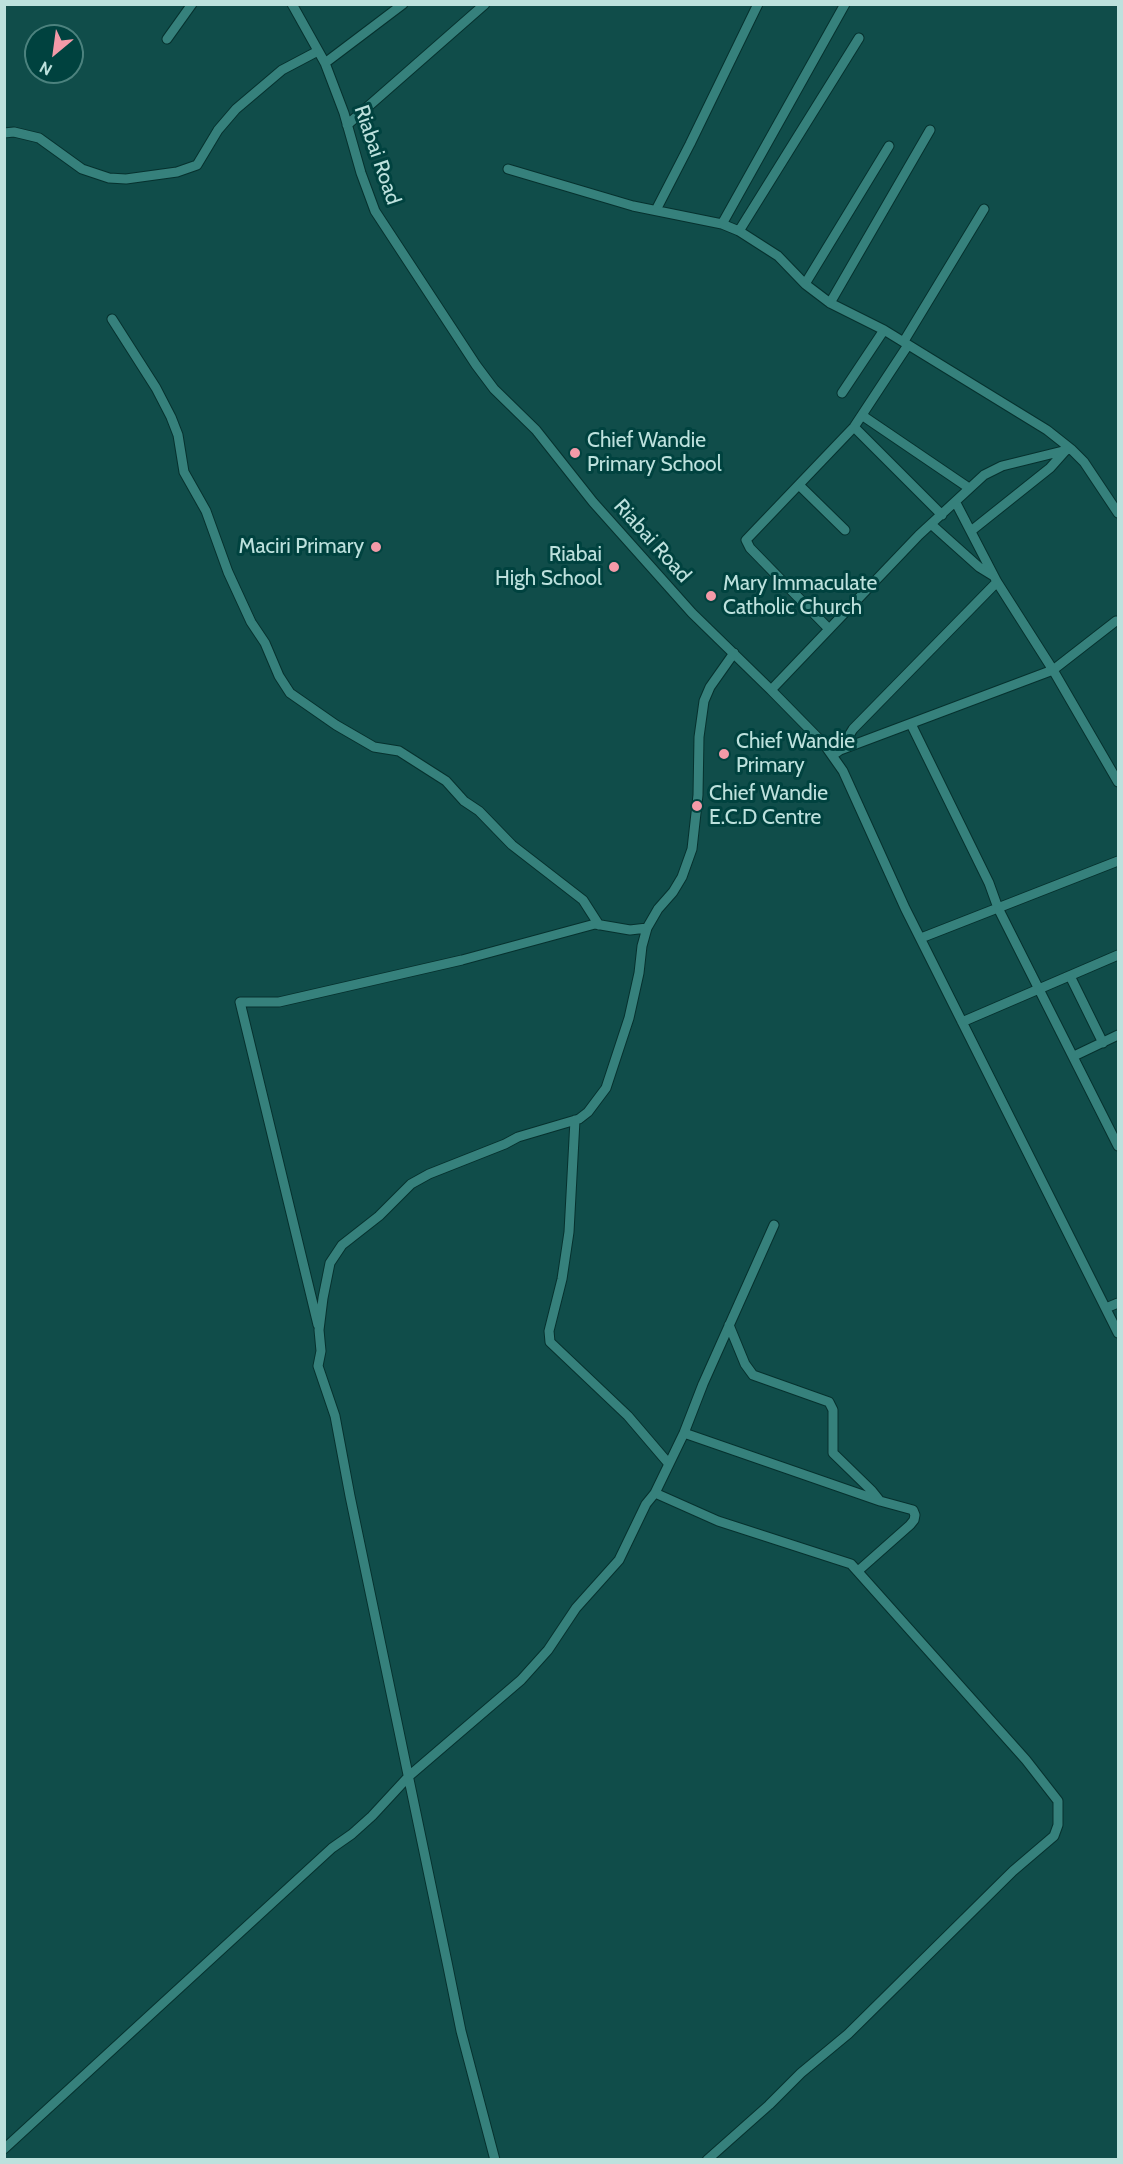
<!DOCTYPE html>
<style>
body{margin:0}
#map{position:relative;width:1123px;height:2164px;overflow:hidden;background:#104d4a;font-family:Cabin,sans-serif}
canvas{display:block}
.frame{position:absolute;inset:0;border:6px solid #bde1dd;pointer-events:none}
.north{position:absolute;left:24px;top:24px;width:60px;height:60px;box-sizing:border-box;background:#00423f;border:2px solid #4c827e;border-radius:50%;rotate:209deg;font-size:16px;font-weight:700;line-height:24px;text-align:center;color:#bde1dd}
.north::after{content:'';display:block;margin:auto;width:21px;height:27px;background:#f39aa8;clip-path:polygon(50% 0,100% 100%,50% 72%,0 100%)}
</style>
<div id="map">
<canvas width="1123" height="2164"></canvas>
<div class="frame"></div>
<div class="north">N</div>
</div>
<script>
const c = document.querySelector('canvas').getContext('2d');
c.lineJoin = 'round';
const toPath = rows => new Path2D(rows.map(r => 'M' + r).join(''));
function stroke(path, color, width, dash) { c.strokeStyle = color; c.lineWidth = width; c.lineCap = dash ? 'butt' : 'round'; c.setLineDash(dash || []); c.stroke(path); }
function label(font, color, halo, rows, align = 'center') {
  c.font = font + ' Cabin,sans-serif'; c.lineWidth = 6; c.setLineDash([]); c.textBaseline = 'middle'; c.strokeStyle = halo; c.fillStyle = color; for (const [text, x, y, turn = 0] of rows) {
    c.save(); c.translate(x, y); c.rotate((+turn || 0) * Math.PI / 180); c.textAlign = isNaN(turn) ? turn : align; if (halo) c.strokeText(text, 0, 0); c.fillText(text, 0, 0); c.restore();
  }
}
const minor = toPath([
 [292,4,325,63,344,113,361,173,375,211,476,365,494,389,536,430,593,502,692,613,771,690,919,535,984,475,1002,466,1071,449],
 [167,39,192,4],
 [325,63,403,4],
 [347,125,485,4],
 [4,133,14,132,39,138,82,169,109,178,126,179,177,172,197,165,218,130,236,109,282,70,318,51],
 [508,169,633,206,722,224,739,231,778,256,805,284,830,303,884,330,1047,430,1071,449,1084,462,1118,513],
 [656,210,690,144,758,4],
 [722,224,845,4],
 [739,231,859,38],
 [805,284,889,146],
 [830,303,930,130],
 [112,319,156,388,171,417,178,435,184,472,206,511,228,572,251,622,265,643,279,676,290,693,336,725,374,747,399,751,446,781,464,801,479,811,512,845,583,900,599,925],
 [904,341,984,209],
 [842,393,884,330],
 [863,416,969,488],
 [854,427,942,515],
 [799,485,845,530],
 [956,503,997,582,1053,670,1118,782],
 [932,525,979,567,992,575],
 [971,531,1050,468,1066,450],
 [829,629,750,548,746,540,854,427,908,345],
 [771,690,824,744,843,771,905,908,1118,1333],
 [911,724,989,883,998,908,1118,1146],
 [840,750,853,729,997,582],
 [833,755,840,750,1053,670,1116,621],
 [921,938,1118,861],
 [1070,976,1103,1043],
 [962,1022,1118,955],
 [1074,1056,1118,1035],
 [575,1120,569,1232,562,1279,549,1331,550,1342,628,1416,669,1464],
 [1106,1308,1118,1303],
 [318,1325,240,1002,279,1002,462,960,595,924,630,930,647,928],
 [729,1325,745,1364,753,1375,829,1402,833,1410,833,1453,872,1491,880,1501,913,1510,915,1515,914,1520,910,1525,858,1571],
 [684,1433,880,1501],
 [655,1493,718,1521,851,1564,1026,1760,1058,1801,1058,1825,1054,1836,1013,1871,848,2034,801,2073,769,2105,707,2160],
 [4,2149,332,1848,352,1834,372,1816,409,1776,521,1680,548,1650,576,1608,619,1560,646,1504,655,1493,684,1433,703,1384,774,1225],
 [495,2160,461,2031,447,1962,350,1496,335,1416,318,1366,321,1351,319,1330,323,1298,330,1263,342,1245,379,1216,411,1184,429,1174,505,1144,518,1137,579,1119,588,1112,606,1088,629,1018,639,973,642,946,647,928,658,909,673,892,682,877,692,849,698,795,699,737,704,701,710,687,734,653]
]);
const markers = [
 [575,453,6,"#f39aa8"],
 [376,547,6,"#f39aa8"],
 [614,567,6,"#f39aa8"],
 [711,596,6,"#f39aa8"],
 [724,754,6,"#f39aa8"],
 [697,806,6,"#f39aa8"]
];
const streetNames = [
 ["Riabai Road",377,155,71],
 ["Riabai Road",652,541,48]
];
const poiNames = [
 ["Chief Wandie",587,441],
 ["Primary School",587,465],
 ["Maciri Primary",364,547,"right"],
 ["Riabai",602,555,"right"],
 ["High School",602,579,"right"],
 ["Mary Immaculate",723,584],
 ["Catholic Church",723,608],
 ["Chief Wandie",736,742],
 ["Primary",736,766],
 ["Chief Wandie",709,794],
 ["E.C.D Centre",709,818]
];
stroke(minor, '#06312e', 11);
stroke(minor, '#36817c', 9);
for (const [x, y, r, color] of markers) { const dot = new Path2D(); dot.arc(x, y, r, 0, 2 * Math.PI); c.fillStyle = color; c.fill(dot); stroke(dot, '#00423f', 2); }
label('21px', '#bde1dd', '#00423f', streetNames);
label('21px', '#bde1dd', '#00423f', poiNames, 'left');
</script>
